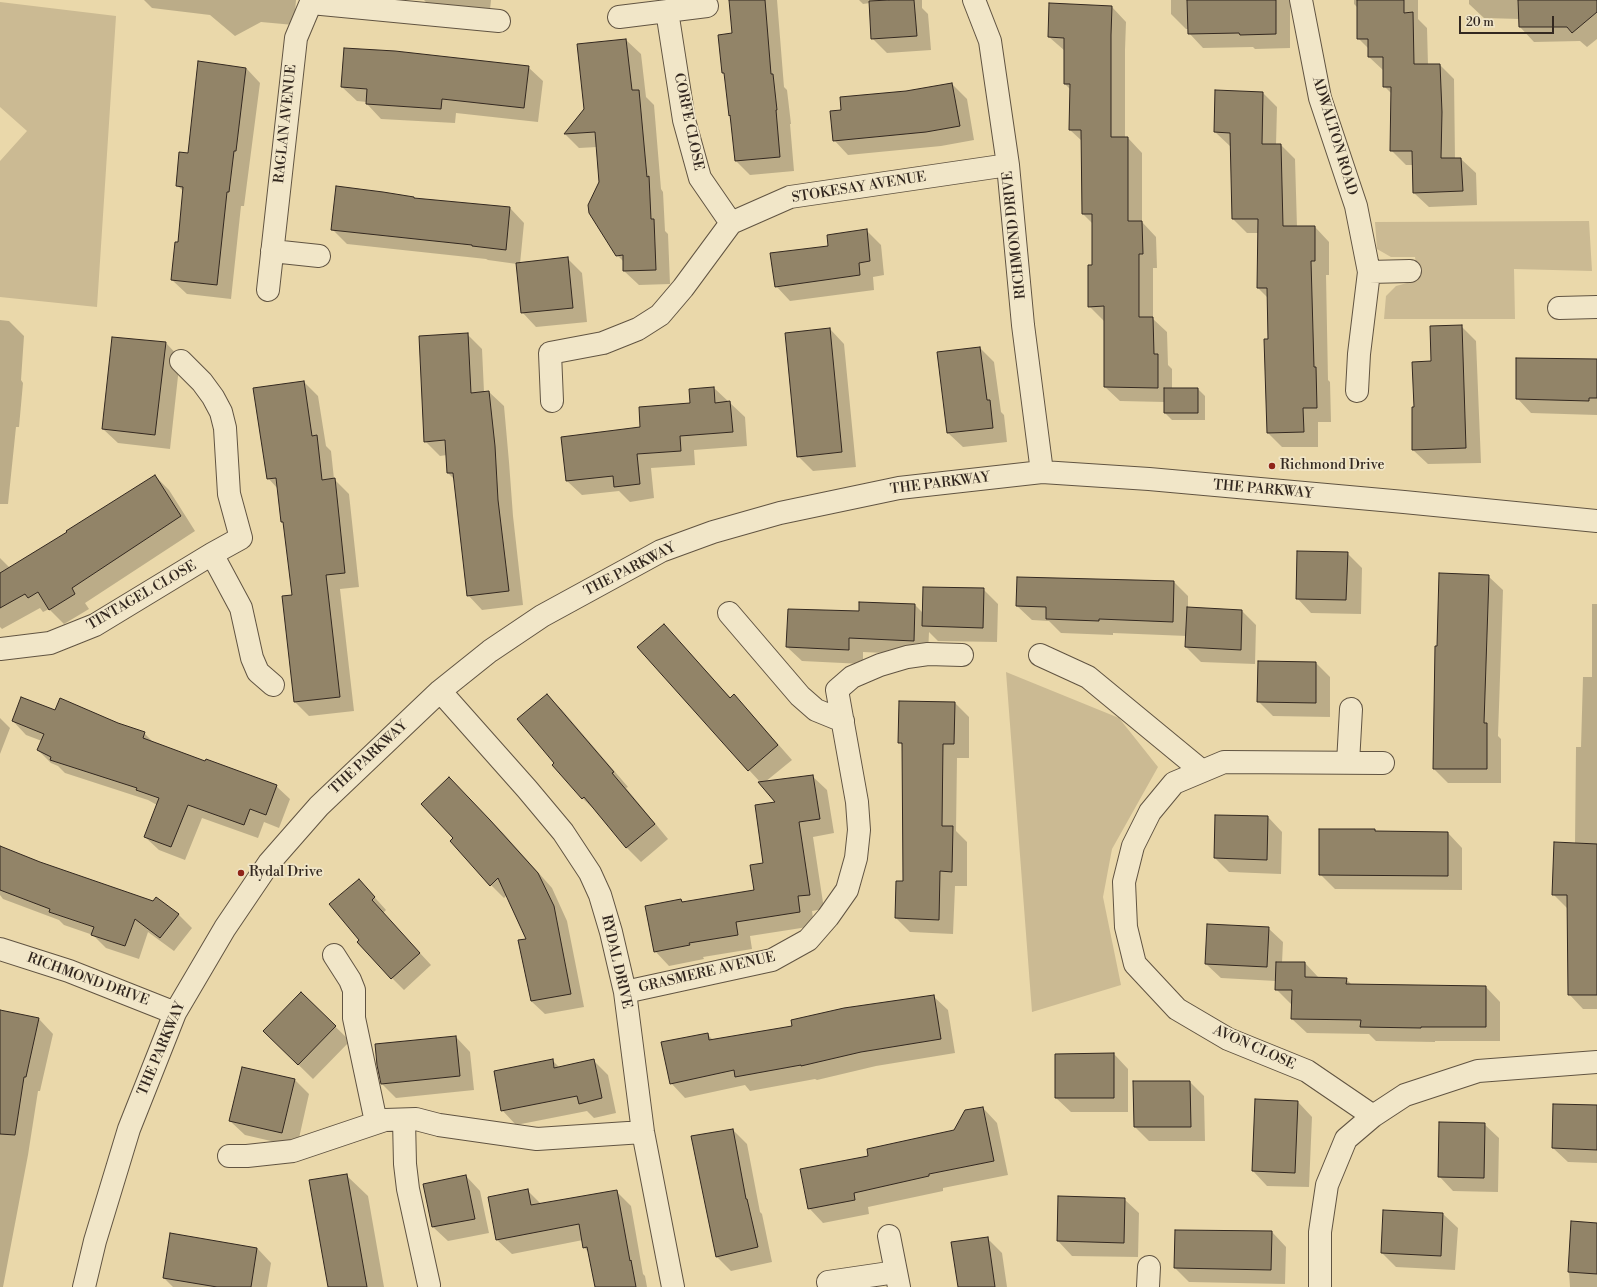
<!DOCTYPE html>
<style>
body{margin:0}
#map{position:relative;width:1597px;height:1287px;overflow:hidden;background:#ead8aa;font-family:"Libre Bodoni",serif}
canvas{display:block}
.scale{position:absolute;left:1459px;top:16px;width:95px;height:18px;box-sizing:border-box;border:2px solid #332820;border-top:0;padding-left:5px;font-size:12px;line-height:14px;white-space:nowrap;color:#332820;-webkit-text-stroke:3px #f1e6c8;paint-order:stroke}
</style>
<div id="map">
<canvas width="1597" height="1287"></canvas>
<div class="scale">20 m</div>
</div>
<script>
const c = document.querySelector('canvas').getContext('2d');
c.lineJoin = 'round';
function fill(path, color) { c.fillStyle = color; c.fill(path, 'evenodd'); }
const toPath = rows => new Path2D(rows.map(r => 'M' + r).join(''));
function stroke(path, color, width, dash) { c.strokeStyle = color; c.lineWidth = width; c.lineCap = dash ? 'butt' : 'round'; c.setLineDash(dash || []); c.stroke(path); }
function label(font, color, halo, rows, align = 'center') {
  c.font = font + ' "Libre Bodoni",serif'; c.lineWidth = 3.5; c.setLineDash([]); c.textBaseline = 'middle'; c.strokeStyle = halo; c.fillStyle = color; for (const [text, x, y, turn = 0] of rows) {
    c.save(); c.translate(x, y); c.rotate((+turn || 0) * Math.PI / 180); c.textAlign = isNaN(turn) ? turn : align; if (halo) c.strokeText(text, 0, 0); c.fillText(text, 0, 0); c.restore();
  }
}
const green = toPath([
 [0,2,116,16,97,307,0,297,0,161,27,131,0,107],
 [1589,221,1592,271,1514,269,1515,319,1384,319,1386,296,1396,286,1418,280,1415,257,1391,257,1377,249,1375,222],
 [1006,672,1119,718,1158,767,1112,849,1103,897,1121,985,1032,1012]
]);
const shadow = toPath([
 [144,0,296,0,294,25,261,22,235,36,210,15,152,8],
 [424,0,491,0,489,20,438,15],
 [730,0,777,0,784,87,787,90,791,124,790,124,794,171,750,175,736,161,732,117,730,115,725,74,723,72,733,34],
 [859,0,922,0,922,8,928,14,931,50,887,53,872,38,870,3,863,4],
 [1171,0,1290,0,1290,48,1255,49,1253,47,1203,48,1189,33,1189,29,1186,29,1171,14],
 [1354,0,1418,0,1418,19,1427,28,1428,65,1440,65,1454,79,1455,159,1461,159,1476,173,1477,205,1429,207,1414,193,1413,165,1406,165,1391,150,1392,94,1384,86,1384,71,1369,57,1369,49,1358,38,1358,8,1354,4],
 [1469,0,1597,0,1597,39,1587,47,1580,41,1534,42,1520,27,1520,19,1484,18,1469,4],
 [1112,7,1126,22,1125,50,1125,138,1128,138,1142,153,1142,222,1156,237,1157,268,1153,268,1153,319,1167,332,1168,365,1172,369,1172,389,1198,389,1205,396,1205,420,1172,420,1165,413,1165,402,1120,401,1105,387,1105,321,1104,321,1089,306,1093,266,1093,224,1083,214,1082,141,1070,130,1071,90,1065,84,1065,51,1049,37],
 [626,40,641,54,646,97,654,105,661,189,663,192,665,231,668,234,670,284,639,285,624,271,624,262,617,255,600,182,597,147,579,148,565,134,585,109],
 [528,67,543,81,538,122,456,113,455,123,381,119,367,104,367,102,357,101,342,87],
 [246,68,260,83,244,206,241,206,231,299,187,294,172,280,178,243,184,192,177,185,189,154],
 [952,84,967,99,974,140,941,146,848,155,834,140,842,111,907,92],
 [1216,91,1263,93,1277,107,1276,145,1281,145,1295,159,1297,227,1315,227,1329,242,1329,275,1326,275,1328,380,1330,382,1331,422,1318,422,1318,447,1282,447,1268,433,1268,298,1258,288,1259,233,1247,233,1233,219,1231,147,1215,132],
 [415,199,510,208,524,223,520,264,568,259,582,273,587,322,536,327,522,312,517,264,488,260,486,259,347,244,332,229],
 [866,230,881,245,884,275,873,277,874,290,790,301,776,286,829,247],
 [0,320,9,321,24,336,21,380,23,383,19,427,16,427,8,504,0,504],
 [1461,326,1476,341,1481,463,1428,464,1413,450,1415,408,1432,362],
 [830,329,844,344,856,467,813,471,798,456],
 [467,334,482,349,484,392,489,392,504,406,509,462,513,516,523,605,482,610,468,595,455,480,448,473,447,455,440,456,425,441],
 [113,338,166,343,180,358,170,449,118,443,103,429],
 [980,348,994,362,1001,412,1004,415,1007,442,963,447,948,433],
 [1597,360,1597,415,1531,413,1517,398],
 [304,382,318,396,326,446,331,451,334,479,349,494,359,587,340,589,354,711,309,716,295,702,293,596,284,524,282,521,278,489,268,478],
 [714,388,745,417,747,446,694,450,695,465,651,468,654,498,630,502,619,491,582,495,567,481,562,438,642,428,691,404],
 [155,476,169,490,195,531,85,603,89,609,64,624,49,609,43,612,40,608,2,629,0,627,0,558,10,568,69,533],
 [1347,553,1362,568,1361,614,1311,613,1297,598],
 [1488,576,1503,590,1498,736,1501,739,1501,783,1448,783,1434,769,1438,647],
 [1174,582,1188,596,1188,608,1242,611,1256,625,1255,664,1201,662,1186,647,1187,636,1113,633,1113,635,1061,633,1049,621,1032,620,1017,606],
 [983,589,998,604,997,642,938,641,929,632,928,655,863,652,863,664,802,661,787,647,860,612,915,605,923,613],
 [1592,604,1597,604,1597,1009,1583,1009,1569,994,1568,909,1553,894,1575,844,1576,747,1581,747,1583,677,1592,677],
 [664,625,731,698,734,696,748,710,792,760,765,782,812,776,827,790,834,833,813,837,824,909,812,911,814,926,750,936,752,949,703,957,704,959,669,966,655,951,681,900,684,903,755,890,764,864,777,802,761,783,749,770],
 [1316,663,1330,677,1330,717,1273,716,1258,701],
 [547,695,562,710,628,787,626,788,668,839,641,862,626,847,597,812,582,798,556,763],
 [955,703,969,717,969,758,957,758,956,831,967,842,967,886,955,886,953,934,910,932,896,918,904,882,903,746,899,742],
 [55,712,117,724,144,733,154,743,206,762,276,786,290,799,279,828,264,822,258,838,202,818,185,860,159,850,145,837,157,805,148,800,65,773,58,766,51,763,38,750,42,741,26,735,13,721],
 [0,718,10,728,0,754],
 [463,792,504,834,552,888,567,921,584,1007,545,1014,531,1001,520,941,527,939,507,895,504,898,491,885,455,838],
 [1268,817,1282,832,1281,874,1229,872,1215,858],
 [1375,830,1377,832,1448,833,1462,848,1462,890,1335,889,1320,874],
 [0,859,40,863,154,902,157,898,179,915,192,928,174,951,148,932,139,959,106,948,93,935,64,925,59,920,3,899,0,895],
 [359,880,386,910,383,913,431,965,404,990,392,978,361,940],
 [1268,928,1283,942,1282,963,1305,963,1319,978,1346,979,1352,985,1486,987,1500,1002,1500,1041,1435,1041,1435,1042,1376,1041,1369,1034,1307,1033,1292,1019,1293,1004,1291,1004,1276,989,1276,981,1221,978,1206,964],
 [301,993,350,1041,313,1079,264,1031],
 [933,996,948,1010,955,1053,876,1066,817,1080,815,1079,750,1091,745,1085,685,1098,671,1083,707,1034,714,1041,793,1027],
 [0,1011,39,1019,53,1034,40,1091,38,1091,28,1155,3,1287,0,1287],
 [456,1037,470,1052,474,1090,396,1098,382,1084],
 [1114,1054,1128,1069,1128,1112,1071,1112,1056,1098],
 [552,1060,560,1068,593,1060,608,1075,616,1113,594,1118,587,1111,516,1125,502,1110],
 [295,1080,309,1094,297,1147,245,1135,230,1121],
 [1190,1082,1204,1096,1205,1141,1149,1141,1135,1127],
 [1256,1100,1298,1102,1312,1117,1309,1187,1267,1186,1253,1171],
 [1597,1106,1597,1163,1568,1162,1553,1148],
 [983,1108,997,1123,1008,1175,943,1188,943,1191,868,1207,869,1214,823,1223,809,1208,869,1157,955,1131],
 [1484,1124,1499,1138,1498,1192,1453,1191,1439,1176],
 [733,1130,747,1144,760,1212,762,1214,772,1262,731,1271,716,1256],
 [346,1175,368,1196,384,1287,329,1287],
 [466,1176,480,1191,489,1233,448,1241,433,1227,425,1185],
 [527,1190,541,1204,617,1192,631,1206,643,1274,645,1276,647,1287,596,1287,589,1253,584,1247,583,1240,512,1254,497,1240],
 [1059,1197,1124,1199,1139,1213,1138,1257,1072,1256,1058,1241],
 [1384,1211,1443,1214,1458,1228,1455,1270,1396,1267,1382,1253],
 [1597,1224,1597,1287,1570,1287,1569,1272],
 [1272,1232,1286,1247,1285,1284,1189,1282,1175,1268],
 [987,1238,1002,1253,1007,1287,959,1287],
 [257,1248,271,1263,267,1287,173,1287,164,1278]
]);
const building = toPath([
 [729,0,765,0,771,74,773,74,777,110,776,110,780,157,735,161,730,115,729,116,724,73,722,73,718,35,732,33,729,0],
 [889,0,914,0,917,36,871,39,869,1,889,0],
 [1187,0,1276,0,1276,34,1240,35,1239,33,1188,34,1187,0],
 [1357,0,1404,0,1404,13,1413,12,1414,64,1440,64,1442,112,1441,158,1461,158,1463,191,1413,193,1412,151,1390,151,1391,87,1383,87,1383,57,1368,57,1368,39,1357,39,1357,0],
 [1518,0,1597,0,1597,12,1572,33,1567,27,1519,27,1518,0],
 [1049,3,1112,6,1111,35,1111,137,1128,137,1128,221,1142,221,1143,254,1139,254,1139,317,1153,317,1154,354,1158,354,1158,388,1104,387,1104,306,1088,307,1088,265,1092,265,1092,214,1082,214,1081,130,1069,130,1070,84,1064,84,1064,38,1048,37,1049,3],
 [626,39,632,90,639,90,647,177,649,176,651,219,654,219,656,270,623,271,623,255,616,256,589,213,588,205,599,182,595,132,564,134,584,109,577,44,626,39],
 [344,48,395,51,529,66,524,108,442,99,441,109,366,104,367,89,341,87,344,48],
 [198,61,246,68,236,151,234,151,229,192,227,192,217,285,171,280,175,242,178,242,183,187,176,186,179,152,188,153,198,61],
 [952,83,960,126,926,132,833,141,830,111,841,110,840,97,906,91,952,83],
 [1215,90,1263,92,1262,144,1281,144,1283,226,1315,226,1315,261,1311,261,1314,367,1316,367,1317,408,1303,408,1304,432,1267,433,1264,339,1268,339,1267,288,1257,288,1258,219,1232,219,1230,133,1214,132,1215,90],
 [336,186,383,192,414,197,414,198,510,207,506,250,472,246,472,245,331,230,336,186],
 [867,229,870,261,859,263,860,275,775,287,770,253,828,246,827,235,867,229],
 [568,257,573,308,521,313,516,263,568,257],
 [1462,325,1466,448,1412,450,1412,407,1414,407,1412,362,1431,361,1430,326,1462,325],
 [830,328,842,452,797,457,785,333,830,328],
 [468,333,471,393,489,391,495,446,498,500,509,591,467,596,453,473,447,473,445,440,424,442,419,336,468,333],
 [112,337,166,342,155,435,102,429,112,337],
 [980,347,987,400,990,400,993,428,947,433,937,352,980,347],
 [1516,358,1597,359,1597,398,1589,398,1589,401,1516,399,1516,358],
 [304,381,312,436,317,435,322,480,335,478,345,573,326,575,340,697,294,702,282,596,292,595,283,522,281,522,276,478,267,479,253,388,304,381],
 [714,387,715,403,730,401,733,432,680,436,681,451,637,454,640,484,614,487,613,476,566,481,561,437,640,427,639,407,690,403,689,389,714,387],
 [1164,388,1198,388,1198,413,1164,413,1164,388],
 [155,475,181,516,72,588,75,594,49,610,38,592,28,598,25,594,0,608,0,573,67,532,66,531,155,475],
 [1297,551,1348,552,1346,600,1296,599,1297,551],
 [1439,573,1489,575,1484,723,1487,723,1487,769,1433,769,1435,646,1437,646,1439,573],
 [1017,577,1174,581,1173,622,1099,619,1099,621,1046,619,1046,607,1016,606,1017,577],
 [923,587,984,588,983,628,922,626,923,587],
 [859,602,915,604,914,641,849,638,849,650,786,647,788,609,859,611,859,602],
 [1187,607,1242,610,1241,650,1185,647,1187,607],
 [664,624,730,698,734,694,778,745,748,771,637,647,664,624],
 [1258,661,1316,662,1316,703,1257,702,1258,661],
 [547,694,614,772,612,773,655,824,626,848,584,797,582,799,552,765,554,763,517,719,547,694],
 [21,697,55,710,60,698,118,723,145,732,143,738,205,761,206,759,277,785,266,815,250,809,244,825,188,805,171,847,144,837,159,798,136,790,137,788,50,760,51,757,37,750,44,734,12,721,21,697],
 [899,701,955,702,954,744,943,744,942,826,953,826,952,872,940,871,939,920,895,918,896,881,903,881,902,743,898,743,899,701],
 [813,775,820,819,799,822,810,895,798,896,800,912,736,922,738,935,689,943,690,945,654,952,645,906,681,899,682,902,754,890,750,865,763,863,755,805,775,802,758,782,813,775],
 [449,777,490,820,538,873,554,906,571,994,531,1001,518,940,526,939,498,878,490,886,450,841,453,838,421,804,449,777],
 [1215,815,1268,816,1267,860,1214,858,1215,815],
 [1319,829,1375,829,1375,831,1448,832,1448,876,1319,875,1319,829],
 [1554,842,1597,844,1597,995,1568,995,1567,895,1552,895,1554,842],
 [0,846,40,862,153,901,156,897,179,914,160,938,135,919,125,946,91,935,94,927,49,912,50,909,0,890,0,846],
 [359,879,375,897,372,900,420,953,391,979,357,942,359,940,329,904,359,879],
 [1207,924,1269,927,1267,967,1205,964,1207,924],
 [1276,962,1305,962,1305,977,1347,978,1346,984,1486,986,1486,1027,1421,1027,1421,1028,1360,1027,1361,1020,1291,1019,1292,990,1275,990,1276,962],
 [301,992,336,1026,298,1065,263,1031,301,992],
 [934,995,941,1039,861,1052,801,1066,801,1065,735,1077,734,1070,670,1084,661,1042,708,1033,709,1040,792,1026,791,1020,844,1008,934,995],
 [0,1010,39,1018,26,1077,24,1077,15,1135,0,1134,0,1010],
 [456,1036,460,1076,381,1084,377,1065,375,1044,456,1036],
 [1114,1053,1114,1098,1055,1098,1055,1054,1114,1053],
 [553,1059,554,1068,594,1059,602,1098,579,1104,577,1096,501,1111,494,1071,553,1059],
 [242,1067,295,1079,282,1133,229,1121,242,1067],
 [1133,1081,1190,1081,1191,1127,1134,1127,1133,1081],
 [1255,1099,1298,1101,1295,1173,1252,1171,1255,1099],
 [1553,1104,1597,1105,1597,1150,1552,1148,1553,1104],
 [983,1107,994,1161,929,1174,929,1176,854,1193,855,1200,808,1209,800,1169,868,1156,867,1149,954,1130,965,1110,983,1107],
 [1439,1122,1485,1123,1484,1178,1438,1177,1439,1122],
 [733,1129,746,1199,747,1199,758,1247,716,1257,691,1136,733,1129],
 [347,1174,367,1287,328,1287,309,1180,347,1174],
 [466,1175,475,1219,432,1227,423,1184,466,1175],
 [528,1189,531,1205,617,1190,630,1261,631,1260,636,1287,595,1287,587,1247,583,1248,579,1224,496,1240,488,1197,528,1189],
 [1058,1196,1125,1198,1124,1243,1057,1241,1058,1196],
 [1383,1210,1443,1213,1441,1256,1381,1253,1383,1210],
 [1571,1221,1597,1223,1597,1274,1568,1272,1571,1221],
 [1175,1230,1272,1231,1271,1270,1174,1268,1175,1230],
 [170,1233,257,1248,251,1287,217,1287,163,1278,170,1233],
 [988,1237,995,1287,958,1287,951,1242,988,1237]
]);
const minor = toPath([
 [974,0,990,41,1008,165,1023,325,1042,472],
 [1301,0,1320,98,1356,206,1369,272,1359,354,1357,391],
 [311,3,499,21],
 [667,11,684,120,700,178,731,223],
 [619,17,707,6],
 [272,251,319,256],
 [1369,272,1410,271],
 [268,290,296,38,312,0],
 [1559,308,1597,307],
 [552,401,550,353,603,343,638,329,660,315,683,288,731,223,790,197,1008,165],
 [212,554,241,608,252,658,258,672,273,685],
 [729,613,800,696,816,710,843,721],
 [0,649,50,643,95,625,212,554,241,538,229,494,225,428,221,412,213,397,202,382,181,361],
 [1040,655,1088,677,1202,771],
 [440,691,527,789,563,832,590,873,600,895,611,932,625,992,643,1132,673,1287],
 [1348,763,1351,709],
 [0,949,69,971,175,1013],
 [334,955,350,980,354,990,354,1018,376,1122],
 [625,992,772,960,808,940,828,917,847,890,856,858,859,830,857,802,837,690,852,677,880,665,907,657,928,654,962,655],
 [1373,1116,1307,1071,1228,1039,1177,1009,1135,964,1126,927,1124,882,1133,846,1150,812,1174,783,1224,762,1383,763],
 [404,1120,405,1164,408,1189,429,1285],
 [229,1156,247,1156,293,1151,385,1120,416,1119,439,1125,537,1139,643,1132],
 [889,1236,899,1287],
 [828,1282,896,1272],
 [84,1287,95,1241,129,1129,175,1013,225,928,269,863,319,806,440,691,490,651,542,616,661,551,713,532,780,513,899,488,1042,472,1149,479,1404,502,1597,521],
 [1148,1287,1149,1267],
 [1320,1287,1320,1232,1327,1185,1346,1139,1373,1116,1405,1095,1478,1071,1597,1062]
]);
const markers = [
 [1272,466,4,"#8f2418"],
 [241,873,4,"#8f2418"]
];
const streetNames = [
 ["CORFE CLOSE",688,122,78],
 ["RAGLAN AVENUE",286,124,-84],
 ["ADWALTON ROAD",1334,136,73],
 ["STOKESAY AVENUE",859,188,-9],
 ["RICHMOND DRIVE",1015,235,-96],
 ["THE PARKWAY",940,484,-7],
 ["THE PARKWAY",1263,490,5],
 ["THE PARKWAY",630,570,-27],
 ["TINTAGEL CLOSE",142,596,-30],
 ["THE PARKWAY",369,758,-43],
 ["RYDAL DRIVE",616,962,77],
 ["GRASMERE AVENUE",707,973,-13],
 ["RICHMOND DRIVE",88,980,20],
 ["AVON CLOSE",1254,1048,24],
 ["THE PARKWAY",162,1049,-67]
];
const poiNames = [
 ["Richmond Drive",1280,466],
 ["Rydal Drive",249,873]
];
fill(green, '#cbba93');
fill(shadow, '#0003');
fill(building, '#928468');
stroke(building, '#332820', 1);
stroke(minor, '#615442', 24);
stroke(minor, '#f1e6c8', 22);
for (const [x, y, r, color] of markers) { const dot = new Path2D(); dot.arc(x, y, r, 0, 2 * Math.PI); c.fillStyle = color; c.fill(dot); stroke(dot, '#f1e6c8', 1.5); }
label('14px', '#332820', '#f1e6c8', streetNames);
label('14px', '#332820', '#f1e6c8', poiNames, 'left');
</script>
